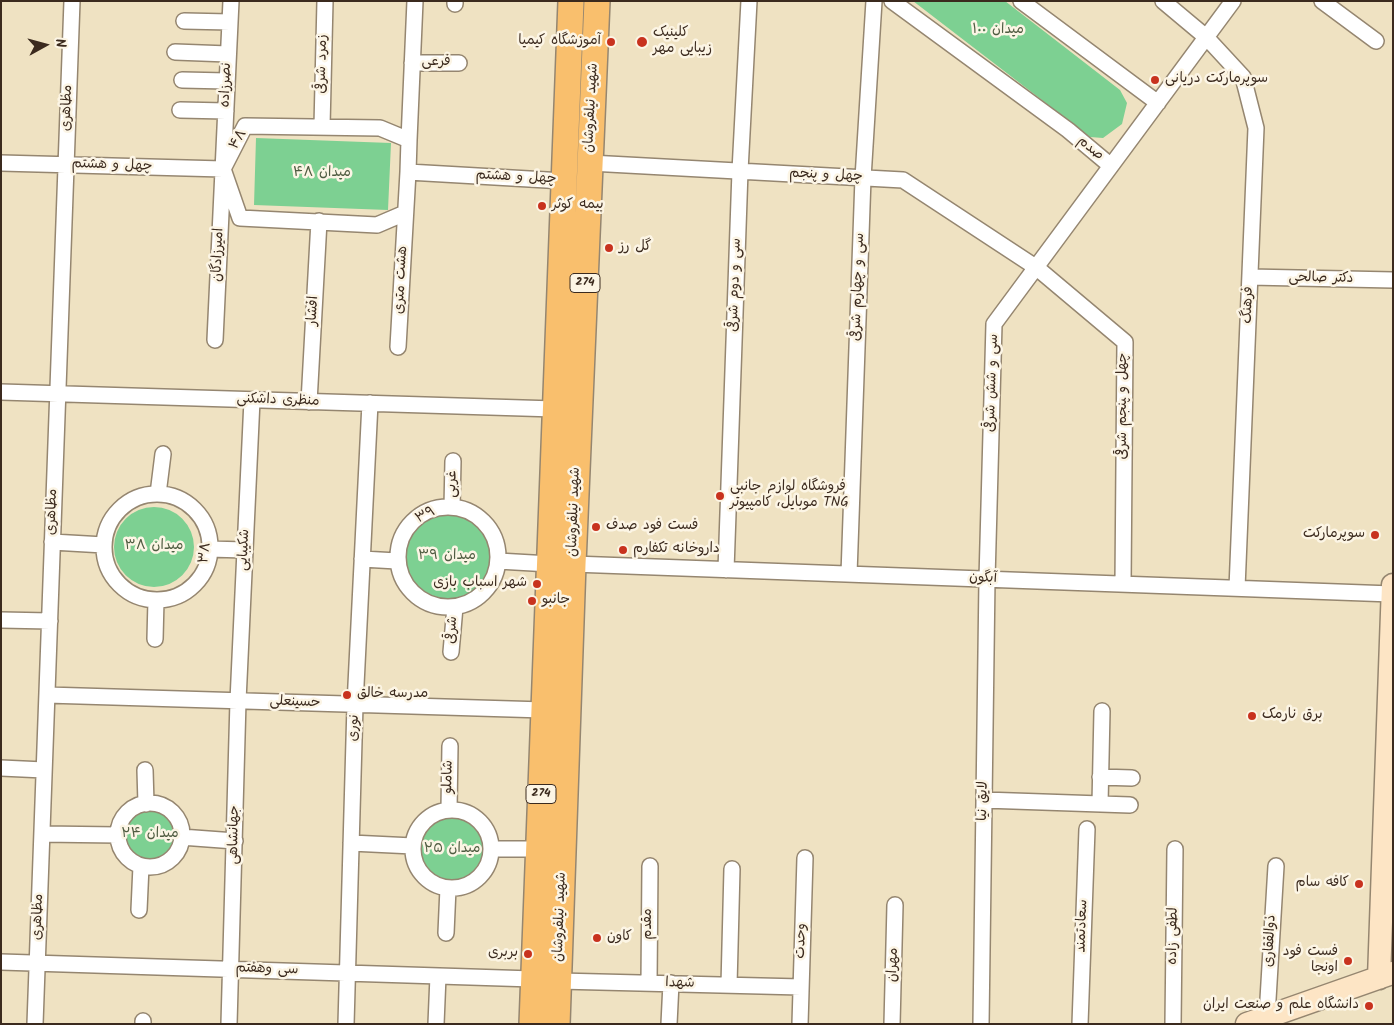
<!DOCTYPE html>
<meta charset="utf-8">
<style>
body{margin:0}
#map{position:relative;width:1394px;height:1025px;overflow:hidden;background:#efe2c2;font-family:Kalam,sans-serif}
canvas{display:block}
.frame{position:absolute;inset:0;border:2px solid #3b2a1e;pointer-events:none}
.north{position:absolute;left:20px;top:20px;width:50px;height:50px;-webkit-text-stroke:4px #fcf5e5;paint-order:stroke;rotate:83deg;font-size:14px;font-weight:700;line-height:20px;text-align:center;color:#3b2a1e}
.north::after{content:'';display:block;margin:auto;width:18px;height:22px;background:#3b2a1e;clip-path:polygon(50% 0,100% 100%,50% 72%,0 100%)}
</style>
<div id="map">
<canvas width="1394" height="1025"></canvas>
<div class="frame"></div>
<div class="north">N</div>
</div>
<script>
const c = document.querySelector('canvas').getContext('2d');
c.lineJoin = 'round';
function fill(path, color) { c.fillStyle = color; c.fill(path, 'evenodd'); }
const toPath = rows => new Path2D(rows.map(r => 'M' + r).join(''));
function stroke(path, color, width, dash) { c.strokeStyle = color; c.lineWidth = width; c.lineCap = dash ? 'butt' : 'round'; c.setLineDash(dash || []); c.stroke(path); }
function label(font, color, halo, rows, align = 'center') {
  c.font = font + ' Kalam,"Playpen Sans Arabic",sans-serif'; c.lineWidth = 5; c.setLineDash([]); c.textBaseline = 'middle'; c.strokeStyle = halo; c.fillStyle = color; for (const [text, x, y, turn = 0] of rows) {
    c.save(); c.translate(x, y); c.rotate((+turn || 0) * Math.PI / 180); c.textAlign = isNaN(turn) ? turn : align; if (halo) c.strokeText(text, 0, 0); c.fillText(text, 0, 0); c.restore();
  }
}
const green = toPath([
 [913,1,1005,1,1120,90,1127,103,1122,124,1103,138,1090,137],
 [256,138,391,143,388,210,254,205],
 [452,507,480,519,498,561,471,602,425,602,404,580,400,546,411,524],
 '114 547a40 40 0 1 1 80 0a40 40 0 1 1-80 0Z',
 '120 835a30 30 0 1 1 60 0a30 30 0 1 1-60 0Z',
 '420 850a32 32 0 1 1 64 0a32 32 0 1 1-64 0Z'
]);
const minor = toPath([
 [892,1,1068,130,1111,166],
 [1021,1,1158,103],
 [1163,1,1206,37,1243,77,1256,128,1237,588],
 [1322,1,1376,41],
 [455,4,455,1],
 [184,21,230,22],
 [175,52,228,54],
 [412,63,459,63],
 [182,80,227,81],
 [180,110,226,111],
 [322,126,325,1],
 [409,140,415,1],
 [1,163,223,169],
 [590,163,903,180,1037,268,1125,342,1123,584],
 [408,172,564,181],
 [1250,277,1393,280],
 [215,340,231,1],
 [398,347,408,172,409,140,380,128,245,126,223,169,240,218,377,225,405,213],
 [1,392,555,409],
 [309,402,319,221],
 [158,494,163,454],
 '104 547a53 53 0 1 1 106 0a53 53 0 1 1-106 0Z',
 [452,507,453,461],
 '398 557a50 50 0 1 1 100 0a50 50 0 1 1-100 0Z',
 [52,542,104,545],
 [209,549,245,550],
 [362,559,397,561],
 [498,561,550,564],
 [573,564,1392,594],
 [726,570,740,171,749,1],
 [849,574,863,178,874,1],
 [1,620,50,621],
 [155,639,156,600],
 [451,652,455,607],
 [47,695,544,710],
 [1,768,44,770],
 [145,770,146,804],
 [1100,777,1132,778],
 [984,800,1130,805],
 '118 835a32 32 0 1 1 64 0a32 32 0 1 1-64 0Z',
 [1100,804,1102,711],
 [449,809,450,746],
 '413 849a39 39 0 1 1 78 0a39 39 0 1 1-78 0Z',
 [42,834,118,835],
 [181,837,235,841],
 [351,843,413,846],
 [491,849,538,849],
 [139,910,141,866],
 [446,933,448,888],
 [1,962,533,979],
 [559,981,801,987],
 [649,983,650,866],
 [729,985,732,869],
 [1267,1016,1276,866],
 [35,1024,72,1],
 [143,1024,143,1021],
 [229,1024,238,701,252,400],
 [346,1024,355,705,370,403],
 [436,1024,438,976],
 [669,1024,671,983],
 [800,1024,805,858],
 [892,1024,895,905],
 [981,1024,987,579,994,324,1233,1],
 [1080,1024,1087,829],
 [1173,1024,1175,849]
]);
const secondary = toPath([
 [1379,978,1393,585],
 [1247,1024,1392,973]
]);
const primary = toPath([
 [532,1024,571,1],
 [557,1024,573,564,597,1]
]);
const markers = [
 [611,42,5,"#c8321e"],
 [642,42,6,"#c8321e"],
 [1155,80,5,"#c8321e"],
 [542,206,5,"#c8321e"],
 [609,248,5,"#c8321e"],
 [720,496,5,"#c8321e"],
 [596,527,5,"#c8321e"],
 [1375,535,5,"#c8321e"],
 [623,550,5,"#c8321e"],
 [537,584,5,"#c8321e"],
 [532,601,5,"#c8321e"],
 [347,695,5,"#c8321e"],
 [1252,716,5,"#c8321e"],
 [1359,884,5,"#c8321e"],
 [597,938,5,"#c8321e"],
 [528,954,5,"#c8321e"],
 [1348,961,5,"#c8321e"],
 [1369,1006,5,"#c8321e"]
];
const shields = [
 [585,283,30],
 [541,794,30]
];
const shieldNames = [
 ["274",585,283],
 ["274",541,794]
];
const parkNames = [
 ["میدان ۱۰۰",998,31],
 ["میدان ۴۸",322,174],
 ["میدان ۳۸",154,547],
 ["میدان ۳۹",447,557],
 ["میدان ۲۴",150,835],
 ["میدان ۲۵",452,850]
];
const poiNames = [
 ["کلینیک",653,34],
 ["زیبایی مهر",653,50],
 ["آموزشگاه کیمیا",601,42,"right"],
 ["سوپرمارکت دریانی",1165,80],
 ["بیمه کوثر",552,206],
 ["گل رز",619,248],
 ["فروشگاه لوازم جانبی",730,488],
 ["موبایل، کامپيوتر TNG",730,504],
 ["فست فود صدف",606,527],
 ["سوپرمارکت",1365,535,"right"],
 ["داروخانه تکفارم",633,550],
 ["شهر اسباب بازی",527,584,"right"],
 ["جانبو",542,601],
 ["مدرسه خالق",357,695],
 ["برق نارمک",1262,716],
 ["کافه سام",1349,884,"right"],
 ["کاون",607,938],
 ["فست فود",1338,953,"right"],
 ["اونجا",1338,969,"right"],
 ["بربری",518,954,"right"],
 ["دانشگاه علم و صنعت ایران",1359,1006,"right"]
];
const streetNames = [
 ["فرعی",436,63],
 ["زمرد شرقی",323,64,-89],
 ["نصرزاده",227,85,-88],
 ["مظاهری",68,108,-88],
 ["شهید نیلفروشان",592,108,-87],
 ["۴۸",239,140,-59],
 ["صدم",1090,149,40],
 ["چهل و هشتم",112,166,2],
 ["چهل و پنجم",826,176,3],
 ["چهل و هشتم",516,178,3],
 ["امیرزادگان",219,255,-88],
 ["دکتر صالحی",1321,279,1],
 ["هشت متری",402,280,-87],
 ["سی و دوم شرقی",736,285,-88],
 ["سی و چهارم شرقی",859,287,-88],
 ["فرهنگ",1249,305,-88],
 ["افشار",314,311,-87],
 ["سی و شش شرقی",993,383,-88],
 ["منظری داشکنی",278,401,2],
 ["چهل و ‍پنجم شرقی",1124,406,-90],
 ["غربی",453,484,-88],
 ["مظاهری",53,512,-88],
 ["شهید نیلفروشان",575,512,-88],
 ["۳۹",426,516,-27],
 ["شکیبایی",245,550,-87],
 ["۳۸",206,553,-83],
 ["آبگون",983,579,2],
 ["شرقی",453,630,-86],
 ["حسینعلی",295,703,2],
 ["نوری",355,728,-88],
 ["شاملو",449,777,-89],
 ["لایق نیا",984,801,-89],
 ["جهانشاهی",235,835,-89],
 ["مظاهری",39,917,-88],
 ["شهید نیلفروشان",561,917,-88],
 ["مقدم",649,924,-90],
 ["سعادتمند",1083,926,-88],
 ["لطفی زاده",1174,936,-89],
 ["وحدت",802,941,-88],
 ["ذوالفقاری",1271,941,-87],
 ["مهران",894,965,-88],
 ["سی وهفتم",267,970,2],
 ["شهدا",680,984,1]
];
fill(green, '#7dd092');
stroke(minor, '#958670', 18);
stroke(secondary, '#958670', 25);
stroke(primary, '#958670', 28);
stroke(minor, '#fff', 15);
stroke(secondary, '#fde5c5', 22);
stroke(primary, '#f9bf6d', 25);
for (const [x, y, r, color] of markers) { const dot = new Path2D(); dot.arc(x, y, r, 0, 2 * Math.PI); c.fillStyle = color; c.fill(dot); stroke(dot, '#fcf5e5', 2); }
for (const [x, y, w] of shields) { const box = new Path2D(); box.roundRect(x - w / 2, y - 9.5, w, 19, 4); c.fillStyle = '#fcf5e5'; c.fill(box); stroke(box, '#3b2a1e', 1); }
label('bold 12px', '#3b2a1e', null, shieldNames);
label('14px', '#4f5c41', '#fcf5e5', parkNames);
label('14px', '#3b2a1e', '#fcf5e5', poiNames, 'left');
label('14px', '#3b2a1e', '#fcf5e5', streetNames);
</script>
